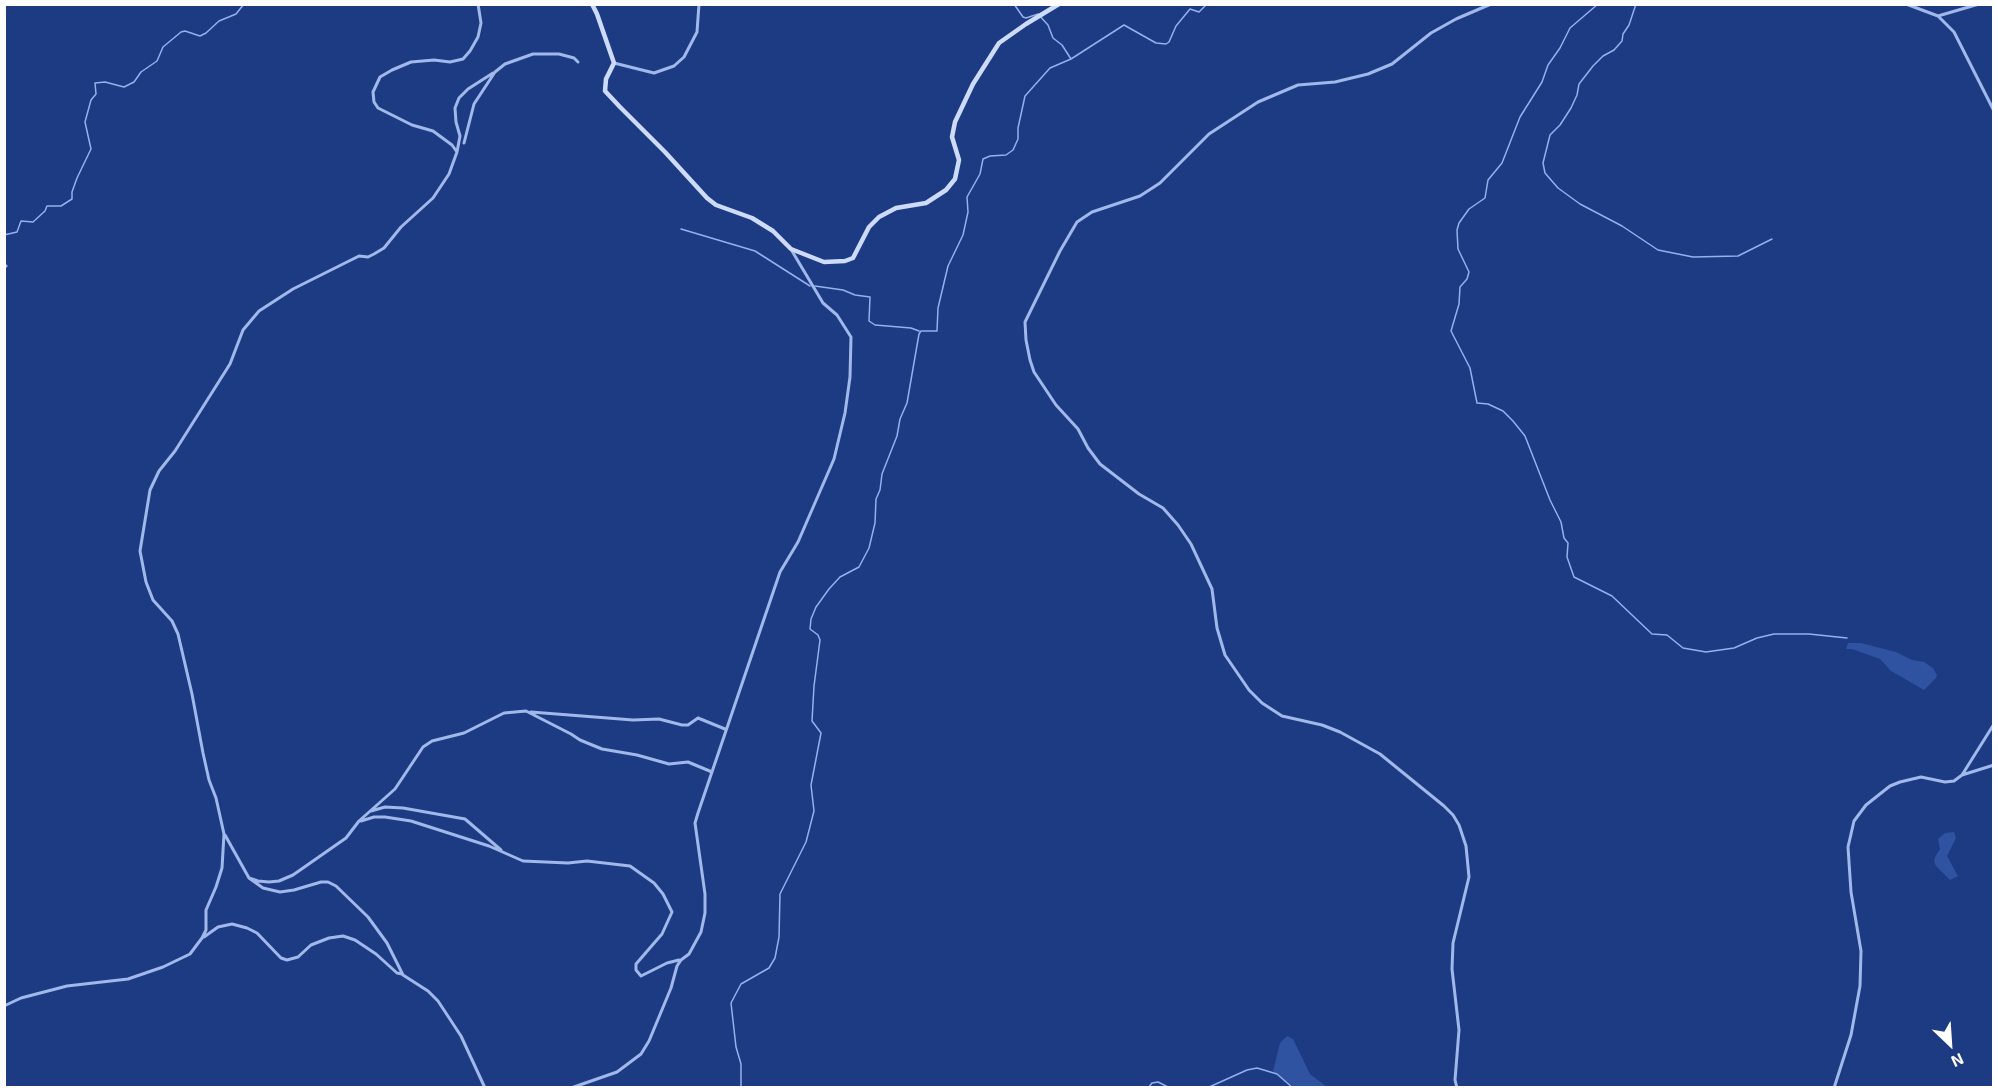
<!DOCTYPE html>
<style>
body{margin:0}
#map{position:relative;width:1998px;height:1092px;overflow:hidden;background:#1c3b83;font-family:"Exo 2",sans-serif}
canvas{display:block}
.frame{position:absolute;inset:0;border:6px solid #fff;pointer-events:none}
.north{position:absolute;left:1920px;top:1014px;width:60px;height:60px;-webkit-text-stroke:4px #1c3b83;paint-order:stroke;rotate:155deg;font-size:16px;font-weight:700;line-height:24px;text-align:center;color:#fff}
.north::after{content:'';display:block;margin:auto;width:21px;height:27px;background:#fff;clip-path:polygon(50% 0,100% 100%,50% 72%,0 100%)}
</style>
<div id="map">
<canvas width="1998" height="1092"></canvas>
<div class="frame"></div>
<div class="north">N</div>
</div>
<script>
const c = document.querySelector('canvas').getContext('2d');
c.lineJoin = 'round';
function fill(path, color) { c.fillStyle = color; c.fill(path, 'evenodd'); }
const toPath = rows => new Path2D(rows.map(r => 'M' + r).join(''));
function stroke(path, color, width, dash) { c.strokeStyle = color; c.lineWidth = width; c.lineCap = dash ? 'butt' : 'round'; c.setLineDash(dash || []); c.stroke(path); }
const green = toPath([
 [1848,643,1861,643,1896,652,1912,660,1924,662,1933,668,1937,675,1936,678,1924,690,1891,671,1880,659,1852,649,1846,649],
 [1954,832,1956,838,1947,856,1958,876,1950,880,1936,866,1934,862,1935,857,1940,849,1938,839,1945,833],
 [1287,1036,1293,1039,1310,1074,1327,1087,1294,1087,1273,1071,1280,1043]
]);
const stream = toPath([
 [1014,4,1023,17,1026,18,1038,14,1048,25,1053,38,1062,45,1071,59],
 [1598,4,1570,28,1560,48,1548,65,1542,82,1520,117,1502,163,1488,180,1485,198,1469,209,1459,223,1457,230,1458,249,1469,272,1467,279,1460,287,1459,304,1451,331,1470,368,1477,403,1488,404,1503,411,1513,421,1525,436,1550,500,1561,522,1564,538,1568,543,1567,557,1574,577,1612,596,1652,634,1667,635,1683,648,1706,652,1734,648,1757,638,1774,634,1809,634,1847,638],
 [1636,4,1629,25,1623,34,1622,41,1614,50,1603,56,1593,66,1579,84,1577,95,1571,108,1560,125,1550,135,1543,163,1545,173,1558,188,1580,204,1622,226,1658,250,1693,257,1738,256,1772,239],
 [681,229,755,251,810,286],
 [4,235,17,232,21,221,33,222,45,211,47,206,61,206,72,199,72,192,77,178,91,149,85,122,91,100,96,94,95,83,105,82,124,87,134,82,141,72,157,61,163,47,181,32,185,31,200,36,206,33,219,21,236,14,244,4],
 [4,263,7,266,4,269],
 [815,286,843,290,855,295,870,297,869,321,875,325,911,328,919,331],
 [741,1088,741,1064,736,1047,731,1003,741,984,769,968,775,958,779,937,780,894,806,842,814,811,811,785,821,733,812,721,814,686,820,640,818,635,810,629,811,619,816,607,829,589,840,577,859,567,869,548,875,523,876,499,880,490,882,474,897,436,900,419,907,403,919,334,921,331,937,331,938,308,948,266,963,235,968,212,967,197,980,174,983,159,990,156,1006,155,1013,150,1018,139,1018,128,1025,96,1050,68,1071,59,1124,25,1156,43,1166,44,1169,42,1176,26,1190,9,1199,12,1207,4],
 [1148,1088,1152,1083,1158,1082,1170,1088],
 [1207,1088,1247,1070,1257,1068,1277,1074,1293,1088]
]);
const street = toPath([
 [1906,4,1938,16,1954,32,1994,111],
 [1938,16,1979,4],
 [614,63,654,73,674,66,684,57,697,32,699,4],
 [464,143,474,104,495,72,505,64,533,54,559,54,574,58,578,62],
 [457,152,460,136,456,122,455,108,459,98,468,89,493,73],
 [1994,290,1994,301],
 [531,712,633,720,659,719,682,725,688,725,698,718,725,729],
 [1962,775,1994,765],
 [371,811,385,807,403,808,465,819,501,850],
 [361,821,374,817,385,817,411,821,489,846,523,861,568,863,587,861,630,866,654,883,663,894,672,912,662,934,636,964,636,970,641,976,667,963,679,960],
 [225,835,249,878,263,888,280,892,294,890,321,882,328,882,336,886,368,917,387,943,403,975,428,991,438,1001,461,1036,485,1088],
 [249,878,258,881,269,882,279,881,293,875,346,838,359,821,395,789,423,747,432,741,464,733,504,713,526,711,571,734,580,740,602,749,637,755,669,764,688,762,712,772],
 [204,937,218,927,232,924,247,928,257,933,281,958,287,960,298,957,311,945,329,938,343,936,355,940,376,954,397,973,402,974],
 [4,1006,21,998,67,986,128,979,163,967,190,954,202,938,206,930,206,910,216,887,222,868,224,834,216,798,209,780,203,753,192,694,178,634,172,621,153,600,146,582,140,551,150,490,159,471,175,451,230,364,243,330,259,311,293,289,359,256,368,257,374,254,384,248,401,227,433,198,449,174,457,152,452,145,433,131,412,125,378,108,374,102,373,92,380,77,392,70,411,62,434,60,450,62,463,59,470,51,478,37,481,23,478,4],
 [571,1088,617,1072,641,1054,649,1041,671,988,677,966,681,960,689,954,701,932,705,913,705,894,695,823,698,813,780,572,798,542,834,459,845,413,850,377,851,337,837,315,823,303,792,251],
 [1457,1088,1455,1080,1459,1030,1452,969,1453,943,1469,877,1466,846,1459,825,1453,815,1444,806,1380,754,1340,732,1322,725,1282,716,1262,703,1249,690,1225,655,1217,628,1212,589,1191,544,1178,525,1163,508,1139,494,1100,464,1088,448,1078,429,1056,405,1034,372,1030,360,1026,340,1025,322,1060,251,1077,222,1092,212,1140,196,1160,183,1209,134,1258,102,1298,85,1335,82,1368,74,1392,64,1431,33,1456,19,1491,4],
 [1834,1088,1851,1035,1860,986,1861,951,1851,892,1848,847,1854,821,1866,805,1890,786,1900,782,1921,777,1945,782,1954,781,1962,775,1994,724]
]);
const secondary = toPath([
 [592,4,597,14,614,63,606,79,605,91,620,107,665,152,707,198,716,205,752,218,773,231,791,249,824,262,845,261,853,258,869,227,879,217,896,208,926,203,946,190,955,179,959,160,952,137,955,122,973,84,999,43,1026,24,1059,4]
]);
fill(green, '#2f52a1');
stroke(stream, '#94b1ec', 1.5);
stroke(street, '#a1b8ea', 3);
stroke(secondary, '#cddaf8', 4.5);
</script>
